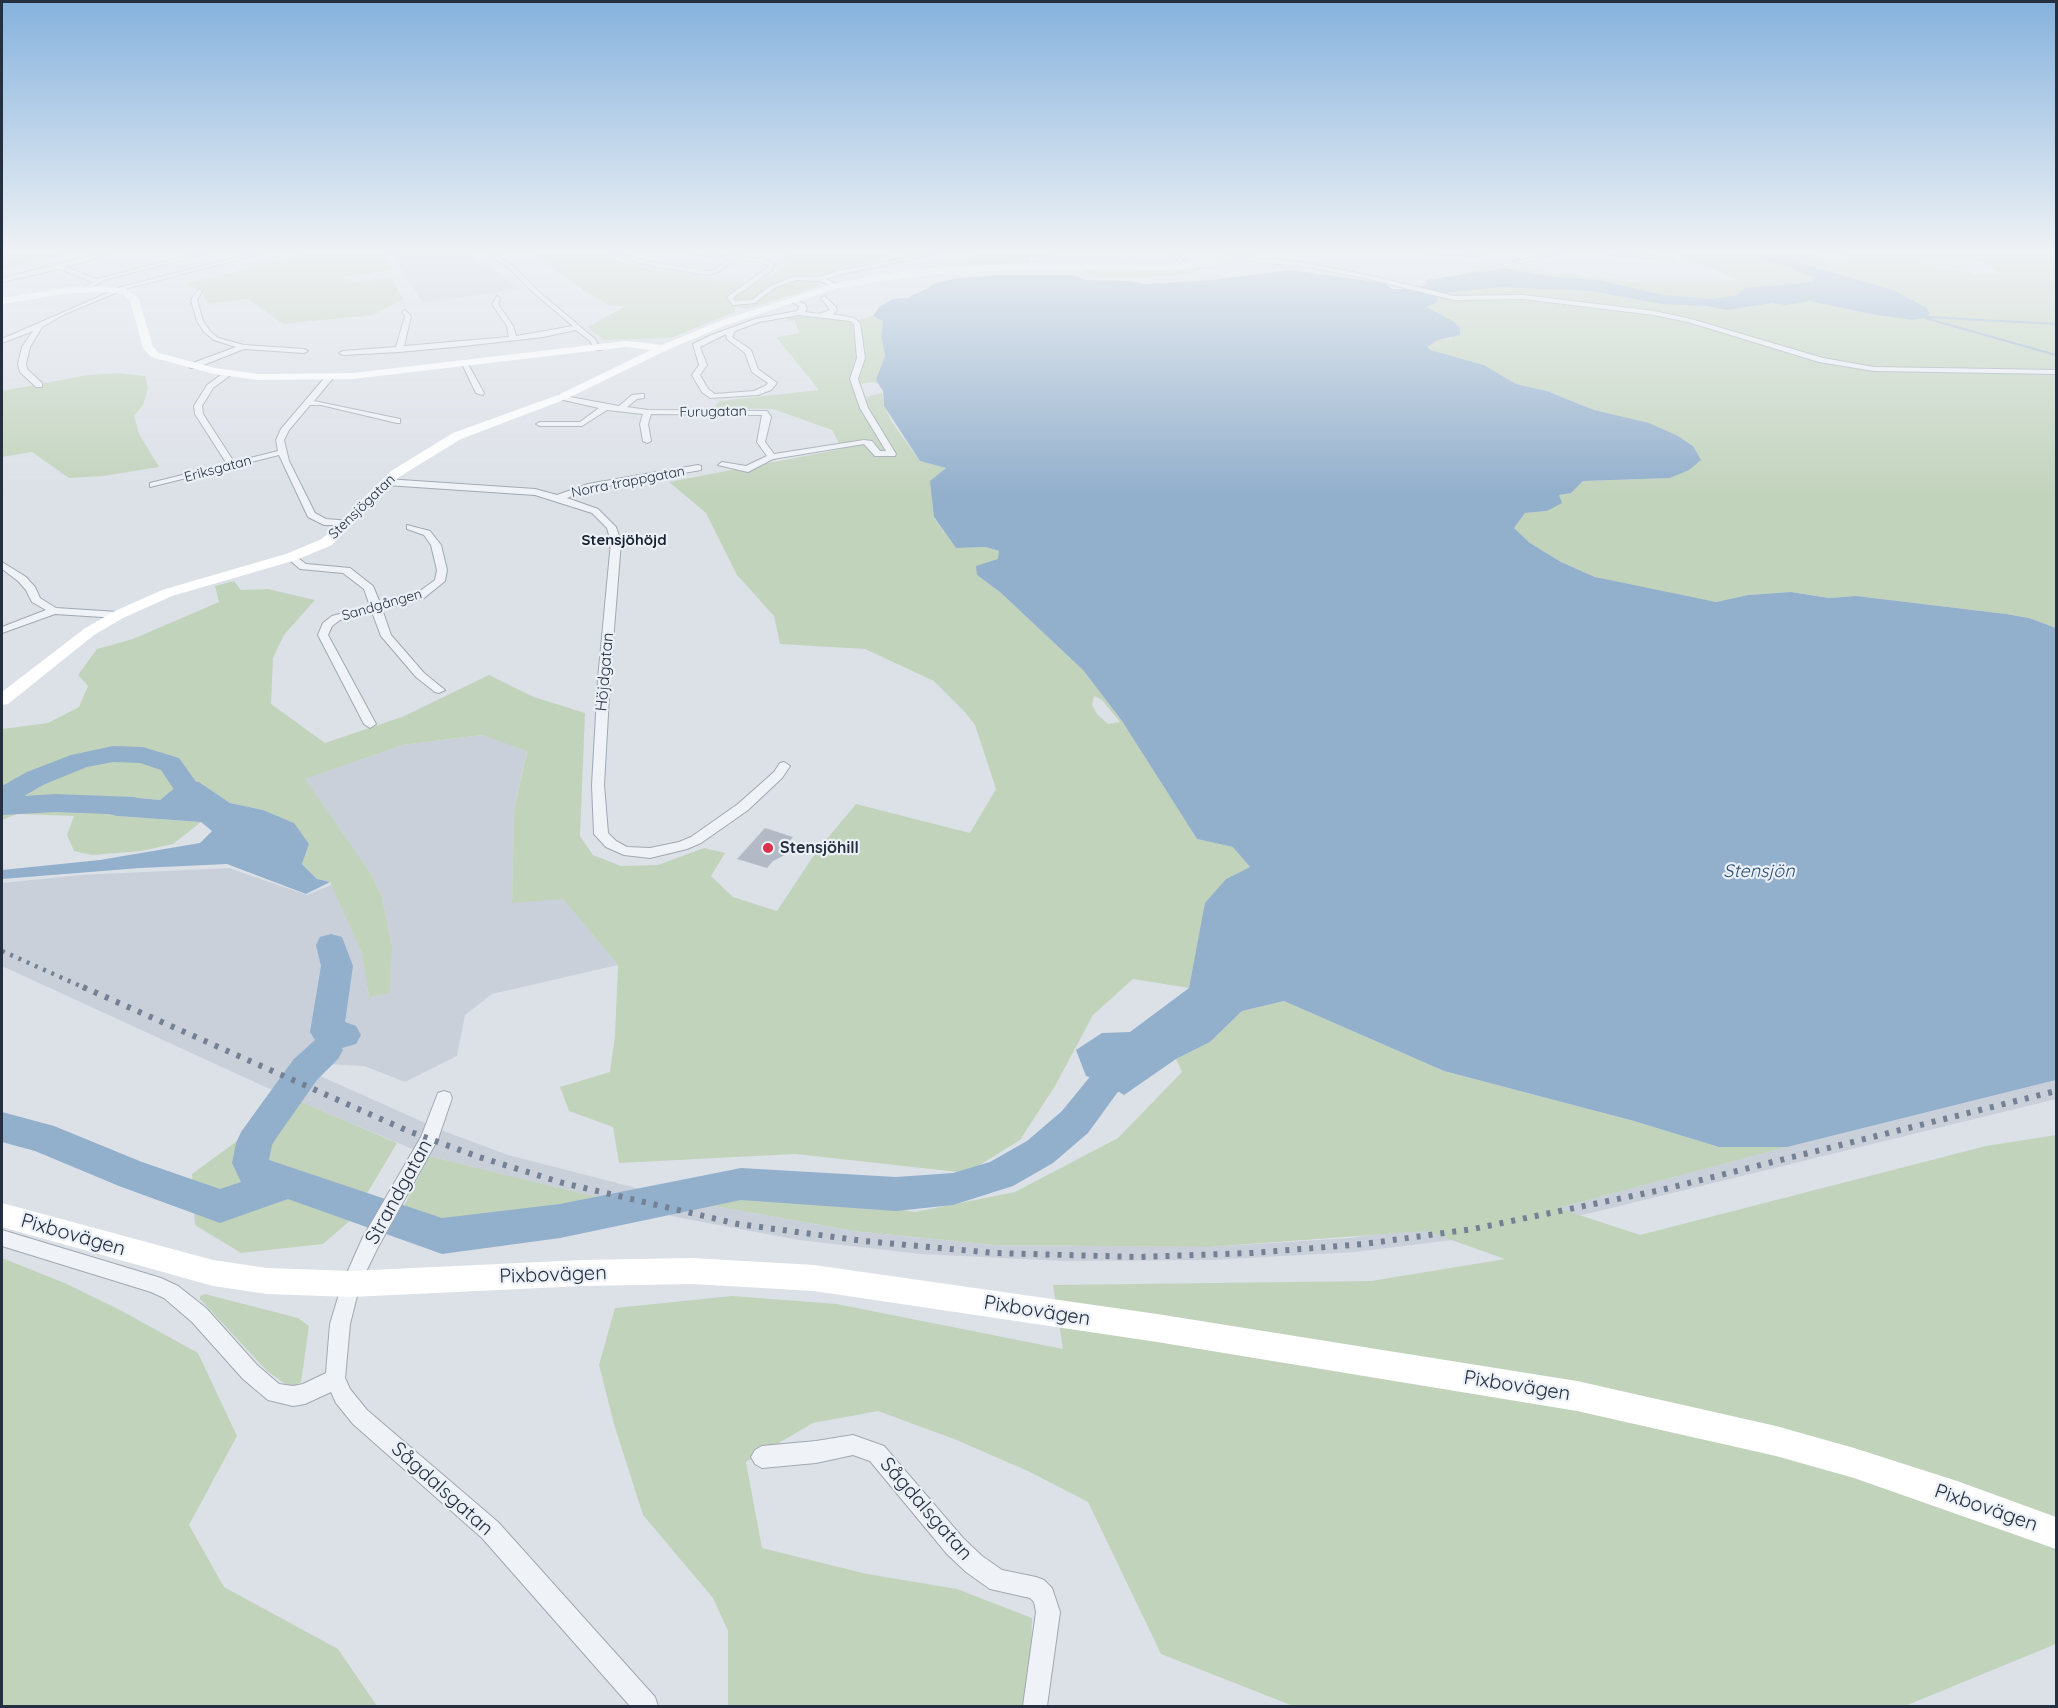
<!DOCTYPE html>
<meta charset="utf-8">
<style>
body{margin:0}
#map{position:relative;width:2058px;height:1708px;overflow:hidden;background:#dce1e8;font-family:Quicksand,sans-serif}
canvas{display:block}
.frame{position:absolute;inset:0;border:3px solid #242f40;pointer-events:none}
</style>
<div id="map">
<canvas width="2058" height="1708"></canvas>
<div class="frame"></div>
</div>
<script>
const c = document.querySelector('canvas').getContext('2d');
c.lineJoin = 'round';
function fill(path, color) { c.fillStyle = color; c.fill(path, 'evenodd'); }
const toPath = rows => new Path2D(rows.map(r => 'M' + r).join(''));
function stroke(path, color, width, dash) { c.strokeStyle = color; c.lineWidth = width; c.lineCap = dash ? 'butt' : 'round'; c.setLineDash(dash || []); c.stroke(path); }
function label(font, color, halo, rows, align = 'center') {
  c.font = font + ' Quicksand,sans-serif'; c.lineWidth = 4.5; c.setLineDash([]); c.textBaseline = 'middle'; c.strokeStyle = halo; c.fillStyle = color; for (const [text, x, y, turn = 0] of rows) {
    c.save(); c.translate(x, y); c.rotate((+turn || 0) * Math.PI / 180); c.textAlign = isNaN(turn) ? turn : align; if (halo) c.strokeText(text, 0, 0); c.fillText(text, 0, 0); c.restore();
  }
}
const built = toPath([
 [469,254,522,289,423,303,391,254],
 [482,735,527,750,514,810,512,903,563,898,618,965,492,994,465,1015,457,1056,405,1082,364,1066,289,1062,441,1130,508,1155,691,1202,854,1231,995,1245,1208,1247,1350,1238,1557,1208,1787,1147,2056,1080,2056,1099,1591,1213,1452,1240,1355,1252,1213,1260,1063,1261,921,1254,799,1240,681,1218,429,1156,261,1085,2,966,2,883,80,875,229,868,307,895,336,883,361,951,369,996,392,945,382,897,372,875,304,779,403,745]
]);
const green = toPath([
 [2,254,68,254,2,270],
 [305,254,386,254,393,270,344,277,345,284,391,277,403,299,373,315,283,324,248,299,208,304,201,291,185,284],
 [535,254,603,254,641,268,699,275,705,279,755,284,789,264,781,260,783,257,792,254,891,254,882,260,833,269,835,271,821,276,816,281,820,284,817,287,747,309,735,307,735,312,671,338,604,340,587,327,626,306,610,306,575,285],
 [976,254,1059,254,1029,258,1031,264,948,268,940,262,977,256],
 [1678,254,1784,254,1784,259,1826,270,1785,257,1787,254,1812,254,1828,260,1848,258,1843,254,2056,254,2056,628,2029,618,2006,614,1856,596,1829,598,1791,592,1748,595,1716,602,1657,591,1595,577,1561,562,1530,543,1514,528,1525,513,1548,511,1558,495,1571,493,1583,481,1670,478,1700,460,1693,446,1678,436,1594,410,1547,391,1516,384,1484,365,1431,350,1426,347,1438,340,1452,339,1436,313,1425,307,1435,296,1444,292,1420,285,1476,270,1522,267,1549,273,1598,276,1629,282,1739,281,1710,267,1685,262],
 [1925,260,1981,262,2002,274,1974,275,1965,271,1938,270,1921,263],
 [1200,266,1205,268,1189,274,1139,278,1100,277,1091,275,1078,268],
 [799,316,852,321,873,316,883,321,881,336,885,357,877,379,879,384,874,382,859,384,866,397,882,393,884,406,892,422,920,461,946,468,931,481,934,518,956,548,986,547,999,551,999,559,977,575,1000,592,1083,670,1122,721,1197,839,1234,847,1250,867,1226,879,1197,949,1189,988,1133,979,1093,1015,1055,1086,1020,1140,967,1173,795,1154,619,1163,613,1127,569,1111,560,1087,610,1072,615,1036,618,965,563,899,512,903,514,810,527,751,482,735,403,745,305,779,372,875,382,897,392,945,390,993,369,997,361,951,330,882,317,879,302,864,309,844,293,823,263,810,230,803,199,782,160,800,128,797,117,816,201,822,173,844,141,851,92,855,74,851,67,835,74,816,17,814,2,820,2,729,48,723,79,707,88,686,78,675,97,649,133,639,219,602,215,586,234,581,241,590,268,589,315,600,284,635,273,658,271,704,325,743,402,717,489,675,534,697,585,713,580,836,593,855,621,866,658,865,704,848,725,853,711,876,733,897,777,911,816,852,856,804,970,833,996,789,975,725,964,711,934,681,865,649,780,644,774,616,737,575,706,513,669,482,842,449,832,430,773,409,713,408,720,401,819,390,776,337,800,333,794,320,787,321,787,317],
 [1094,696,1102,700,1120,722,1108,724,1097,714,1092,705],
 [118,373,145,376,148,388,143,405,134,416,139,434,159,467,103,476,69,478,32,452,2,457,2,391,88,375],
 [1284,1001,1444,1071,1634,1121,1719,1147,1787,1147,1558,1208,1640,1235,1986,1146,2056,1135,2056,1644,1905,1706,1293,1706,1161,1654,1088,1502,1028,1471,954,1439,878,1411,813,1423,746,1462,762,1548,867,1574,957,1589,1032,1618,1030,1687,1025,1706,728,1706,728,1631,713,1598,643,1515,614,1424,599,1365,615,1308,732,1296,837,1304,1063,1349,1053,1285,1371,1281,1505,1259,1426,1231,1208,1247,995,1245,854,1231,691,1202,746,1190,811,1195,915,1212,1015,1192,1118,1138,1182,1072,1176,1059,1210,1042,1242,1011],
 [281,1093,397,1143,352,1219,323,1244,241,1253,195,1225,192,1174,248,1133],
 [429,1156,613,1201,553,1214,452,1221,402,1210],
 [2,1258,67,1284,120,1310,198,1353,237,1436,189,1525,224,1587,338,1649,377,1706,2,1706],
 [205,1294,298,1318,309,1326,301,1382,296,1385,287,1385,267,1371,200,1299,200,1296]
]);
const water = toPath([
 [1742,254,1787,254,1785,257,1787,259,1893,290,1925,307,1930,313,1925,318,1912,320,1865,313,1810,301,1785,305,1772,303,1727,310,1707,306,1662,304,1592,291,1498,287,1445,293,1436,296,1438,300,1436,303,1426,307,1453,321,1460,328,1460,335,1438,340,1427,347,1431,350,1484,365,1516,384,1547,391,1594,410,1649,423,1678,436,1693,446,1701,460,1689,470,1670,478,1583,481,1571,493,1559,495,1562,503,1547,511,1525,513,1514,528,1530,543,1561,562,1595,577,1716,602,1748,595,1791,592,1829,598,1856,596,2006,614,2029,618,2056,628,2056,1080,1787,1147,1719,1147,1634,1121,1444,1071,1284,1001,1242,1011,1210,1042,1176,1059,1124,1095,1105,1083,1086,1076,1076,1050,1102,1033,1130,1032,1189,988,1205,903,1226,879,1250,867,1233,847,1197,839,1122,721,1083,670,1000,592,977,575,976,566,998,559,999,551,986,547,956,548,934,517,930,481,946,468,920,461,884,406,883,391,876,380,885,356,881,336,883,321,873,316,879,307,893,299,907,298,930,287,933,284,953,279,994,275,1072,275,1087,280,1130,281,1146,284,1213,280,1291,270,1369,281,1385,284,1392,289,1410,289,1427,285,1427,280,1505,268,1545,276,1598,280,1663,295,1712,299,1738,295,1744,288,1814,282,1811,276,1781,264],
 [185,780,199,782,230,803,263,810,294,823,309,844,302,864,317,879,330,882,306,894,227,864,140,868,2,879,2,870,100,860,200,843,212,831,201,822,117,816,91,809,102,800,128,797,160,800]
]);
const stream = toPath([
 [1927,317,2056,324],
 [1925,318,2056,355]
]);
const river = toPath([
 [113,746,143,747,179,758,209,800,220,811,216,817,206,820,189,812,161,770,140,763,113,762,87,767,45,784,24,796,55,794,134,797,144,800,148,806,144,812,134,815,55,812,2,815,2,786,27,772,71,755,113,746],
 [331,934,342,937,353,966,345,1022,356,1026,361,1035,356,1044,342,1048,343,1050,338,1059,317,1080,277,1137,272,1145,269,1160,442,1218,560,1204,741,1168,896,1177,953,1173,990,1162,1027,1141,1062,1111,1093,1073,1124,1049,1136,1045,1148,1049,1153,1059,1148,1069,1117,1093,1088,1133,1053,1163,1013,1186,953,1205,896,1211,741,1200,560,1238,442,1254,288,1199,220,1223,119,1186,35,1151,2,1142,2,1112,54,1126,142,1162,220,1189,241,1182,232,1163,236,1143,241,1132,293,1060,315,1040,310,1032,321,966,316,945,320,937,331,934]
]);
const building = toPath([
 [765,828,793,837,788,843,789,849,787,854,773,861,767,868,737,859]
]);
const street = toPath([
 [99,254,111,254,66,267,97,279,194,254,206,254,104,280,85,291,83,288,93,282,60,269,2,282,2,278,99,254],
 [249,254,261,254,125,289,65,314,42,327,30,347,26,364,27,369,42,383,42,387,36,387,20,372,18,364,22,347,33,331,2,343,2,339,121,287,249,254],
 [488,254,496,254,514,267,539,292,595,339,601,350,595,350,590,341,576,330,543,337,464,346,399,352,343,355,339,353,343,351,396,347,405,316,402,312,405,310,411,316,404,346,509,337,507,326,492,304,497,296,500,298,498,304,513,326,516,336,573,326,535,294,510,269,488,254],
 [609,254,621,254,656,263,708,271,714,270,729,259,690,254,763,258,774,264,771,271,733,298,735,301,752,300,770,286,795,276,820,277,837,271,922,254,937,254,839,275,826,279,838,285,836,288,820,281,796,280,774,288,755,303,733,305,727,297,769,266,762,262,736,259,718,272,708,275,656,267,609,254],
 [1170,254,1177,254,1190,266,1185,267,1170,254],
 [1239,254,1255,258,1302,262,1368,275,1454,296,1523,295,1654,311,1691,319,1823,358,1874,367,2056,370,2056,374,1874,371,1819,362,1688,322,1654,315,1523,299,1454,300,1368,279,1302,266,1255,262,1235,256,1239,254],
 [1424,254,1484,254,1481,256,1424,254],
 [1546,254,1560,254,1503,267,1500,265,1546,254],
 [1606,254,1639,254,1677,259,1674,261,1606,254],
 [199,289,202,291,197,300,203,321,210,331,218,338,244,345,304,349,308,351,304,353,244,349,196,368,190,368,190,364,236,347,214,340,204,332,197,321,191,300,199,289],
 [824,296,836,307,837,311,833,314,854,318,860,323,865,358,858,379,868,408,896,454,895,456,875,456,864,444,773,459,748,472,718,465,722,462,746,466,767,456,757,442,762,415,651,414,648,424,651,441,647,443,643,441,640,424,643,414,607,410,582,426,540,426,536,424,540,422,580,422,599,408,559,399,559,395,619,406,632,395,641,394,644,394,644,398,637,399,627,407,648,410,767,411,771,417,765,442,774,454,864,440,872,441,880,451,886,451,860,408,850,379,857,358,854,324,850,321,799,315,759,322,735,331,732,337,751,350,758,369,777,383,771,390,758,395,710,398,702,392,692,375,699,365,693,344,709,336,755,319,797,311,800,306,789,301,791,298,805,304,807,309,805,312,820,314,830,310,821,298,824,296],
 [726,334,727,339,745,353,752,372,768,383,765,386,754,391,715,394,708,389,700,375,707,365,700,347,726,334],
 [461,362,468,364,484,393,483,395,476,393,461,362],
 [225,372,232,374,213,388,202,406,203,414,234,462,278,451,276,440,281,429,327,375,334,377,314,401,400,419,400,423,397,423,321,405,310,405,289,430,284,440,289,461,315,513,326,519,351,521,351,525,324,525,308,517,279,455,150,487,150,483,227,464,195,414,194,406,207,385,225,372],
 [698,465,701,466,701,470,590,489,567,498,598,509,616,527,621,542,610,679,604,785,608,833,616,841,627,847,650,848,679,842,691,837,738,804,774,772,780,763,784,762,790,766,782,778,748,810,701,843,687,849,650,858,624,855,606,847,594,834,592,785,598,679,611,542,607,528,592,513,535,495,386,485,382,482,386,479,535,489,557,495,588,484,698,465],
 [407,525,430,531,441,545,447,570,445,581,424,598,382,609,391,635,424,673,445,690,439,693,435,692,416,677,381,636,372,612,340,620,332,626,328,635,376,724,370,728,364,724,318,635,323,623,332,616,370,606,364,589,343,573,300,569,286,557,294,555,306,564,350,568,373,586,380,603,416,594,435,580,437,570,431,545,424,535,407,529,407,525],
 [2,562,26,577,35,587,40,598,56,608,118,612,123,615,118,618,55,614,2,633,2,627,46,610,32,602,26,590,18,581,2,569,2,562],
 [444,1091,450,1093,452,1098,438,1139,377,1249,360,1284,350,1324,345,1378,350,1389,367,1410,498,1522,655,1697,658,1706,630,1706,482,1538,353,1424,336,1403,331,1392,305,1404,293,1406,268,1400,243,1379,192,1322,164,1298,151,1292,2,1246,2,1230,161,1278,178,1286,206,1308,257,1365,279,1384,293,1386,303,1384,326,1373,330,1324,342,1284,363,1237,421,1137,438,1093,444,1091],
 [853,1435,884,1446,963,1538,982,1556,1002,1570,1036,1577,1044,1580,1052,1588,1060,1612,1047,1706,1023,1706,1036,1612,1034,1602,1030,1598,990,1589,966,1572,947,1554,870,1461,853,1455,816,1463,762,1468,755,1464,751,1457,755,1450,762,1446,816,1441,853,1435]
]);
const secondary = toPath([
 [1230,254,1246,254,1208,266,1169,270,1029,269,945,273,894,279,838,288,726,325,667,350,566,399,461,439,399,477,332,545,296,560,172,596,123,618,94,635,8,704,2,705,2,692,84,629,113,612,162,590,286,554,322,539,391,471,453,433,558,395,651,350,626,347,353,379,258,380,214,374,151,357,143,348,130,300,123,294,106,292,71,293,2,304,2,298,71,287,106,286,126,289,139,299,153,347,159,353,215,368,258,374,353,373,626,341,662,345,720,321,833,284,894,273,945,267,1029,263,1169,264,1208,260,1230,254],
 [2,1203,213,1260,267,1268,351,1271,582,1260,692,1258,814,1265,1157,1314,1577,1381,1776,1426,1854,1448,1957,1481,2056,1517,2056,1549,1854,1478,1776,1456,1577,1411,1157,1342,814,1291,692,1284,582,1286,351,1297,267,1294,213,1286,2,1227,2,1203]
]);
const railFar1 = toPath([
 [2,951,87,989]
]);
const rail = toPath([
 [83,987,408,1131,479,1157,563,1183,738,1224,864,1241,994,1253,1138,1257,1252,1253,1364,1244,1473,1229,1661,1190,2056,1091]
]);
const markers = [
 [768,848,6,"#dc324e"]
];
const farStreetnames = [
 ["Furugatan",713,412,-1],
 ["Eriksgatan",218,469,-15],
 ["Norra trappgatan",628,482,-11],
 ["Stensjögatan",362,507,-44],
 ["Sandgången",382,605,-16]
];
const farNeighbourhoodnames = [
 ["Stensjöhöjd",624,540]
];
const streetNames = [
 ["Höjdgatan",605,672,-85]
];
const poiNames = [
 ["Stensjöhill",780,848]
];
const waterNames = [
 ["Stensjön",1759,872]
];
const nearStreetnames = [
 ["Strandgatan",399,1192,-61],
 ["Pixbovägen",73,1235,16],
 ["Pixbovägen",553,1275,-2],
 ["Pixbovägen",1037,1311,9],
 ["Pixbovägen",1517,1386,9],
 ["Sågdalsgatan",442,1489,42],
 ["Pixbovägen",1986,1508,19],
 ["Sågdalsgatan",926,1509,49]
];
fill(built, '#cad0da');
fill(green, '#c2d3bc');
fill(water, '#92afcc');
stroke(stream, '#92afcc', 2);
fill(river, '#92afcc');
fill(building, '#b3bac5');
stroke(street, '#a1a8b2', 2);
fill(street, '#eff2f6');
fill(secondary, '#fff');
stroke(railFar1, '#748093', 4.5, [3, 6]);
stroke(rail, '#748093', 6, [4, 8]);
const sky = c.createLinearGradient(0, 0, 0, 494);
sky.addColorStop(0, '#85b2dd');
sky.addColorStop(0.51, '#eff2f5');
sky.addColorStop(1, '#eff2f500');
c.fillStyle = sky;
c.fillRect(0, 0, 2058, 494);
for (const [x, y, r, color] of markers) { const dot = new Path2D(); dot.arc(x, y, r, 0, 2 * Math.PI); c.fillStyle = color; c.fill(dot); stroke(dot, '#ebf0f6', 2); }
label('14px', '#242f40', '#ebf0f6', farStreetnames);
label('bold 15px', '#172030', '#ebf0f6', farNeighbourhoodnames);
label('16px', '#242f40', '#ebf0f6', streetNames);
label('bold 16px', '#242f40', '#ebf0f6', poiNames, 'left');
label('italic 18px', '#2a4e78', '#ebf0f6', waterNames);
label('20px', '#242f40', '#ebf0f6', nearStreetnames);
</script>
